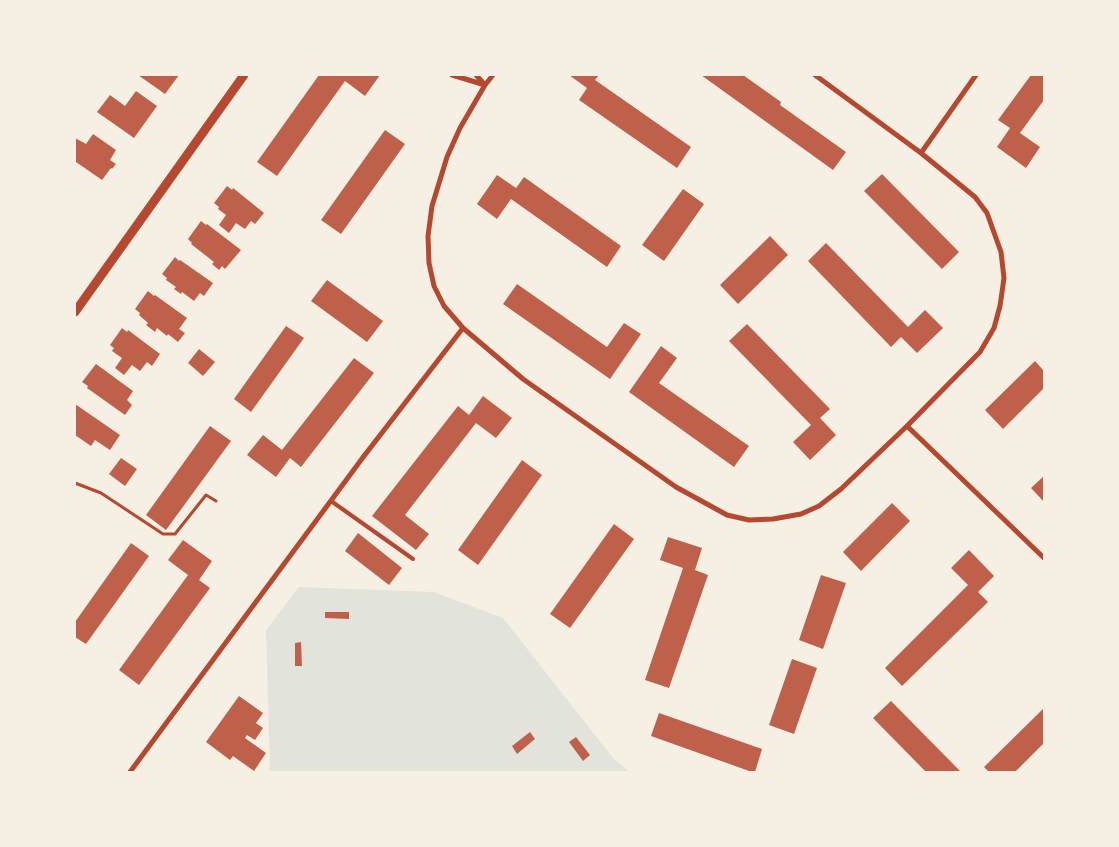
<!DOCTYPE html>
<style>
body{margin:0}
#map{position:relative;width:1119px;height:847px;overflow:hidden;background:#f6efe4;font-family:Barlow,sans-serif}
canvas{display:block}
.frame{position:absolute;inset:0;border:76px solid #f6efe4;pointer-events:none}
</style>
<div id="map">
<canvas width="1119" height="847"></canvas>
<div class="frame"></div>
</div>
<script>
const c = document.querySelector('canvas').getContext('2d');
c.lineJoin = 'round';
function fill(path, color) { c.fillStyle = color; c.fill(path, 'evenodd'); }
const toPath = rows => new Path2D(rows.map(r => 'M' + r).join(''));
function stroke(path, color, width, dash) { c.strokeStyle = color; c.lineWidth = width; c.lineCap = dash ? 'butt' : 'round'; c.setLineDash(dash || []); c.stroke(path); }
const green = toPath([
 [299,587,434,592,503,618,613,758,630,772,270,772,266,630]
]);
const building = toPath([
 [138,75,179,75,165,94],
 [319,75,380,75,365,96,345,81,277,176,257,162],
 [569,75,599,75,595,80,691,147,677,168,579,100,587,88],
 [701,75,743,75,781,102,780,105,846,152,833,170],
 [1031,75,1044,75,1044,100,1020,133,1040,147,1026,168,997,147,1010,128,998,120],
 [136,91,157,106,134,138,97,112,110,95,125,106],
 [385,130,405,144,341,234,321,220],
 [93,134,116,150,110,160,116,164,112,169,111,168,102,180,76,162,75,163,75,138,86,144],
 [882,174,959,252,942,269,864,191],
 [497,175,516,188,524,177,621,246,607,267,511,199,497,219,477,204],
 [227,186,232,190,233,188,264,213,255,224,251,221,245,229,236,223,229,233,219,225,226,215,218,209,219,207,214,203],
 [683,189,704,204,664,261,642,245],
 [201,221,206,225,207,224,241,250,225,269,222,266,219,270,212,264,214,262,191,244,192,243,188,239],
 [770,236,788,255,738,304,720,285],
 [826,243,908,327,925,310,943,328,917,353,901,337,891,347,808,261],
 [175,257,179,261,180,260,213,283,204,296,200,293,194,301,182,292,181,294,174,289,176,287,166,280,167,278,162,274],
 [327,280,383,321,367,342,311,301],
 [517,284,607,347,624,323,641,334,610,379,503,304],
 [148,291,154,296,155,295,187,318,179,329,185,333,178,342,168,334,167,336,157,328,155,332,146,325,148,323,139,315,140,313,135,309],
 [747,324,830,409,820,418,836,435,810,460,793,442,811,425,729,341],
 [286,326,304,338,251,412,234,399],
 [122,328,127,332,128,330,160,354,152,366,147,362,140,371,132,365,124,375,115,368,122,358,112,351,114,348,110,345],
 [661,346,677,358,659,383,749,446,734,467,629,392],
 [199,349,215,362,203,376,188,363],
 [354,358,374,373,301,467,290,458,276,477,247,455,263,435,282,450],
 [1035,361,1044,371,1044,388,1003,429,985,410],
 [96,364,133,391,127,400,132,405,125,415,87,388,88,386,82,382],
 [483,396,512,418,496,438,476,423,405,515,429,534,416,550,372,516,458,406,469,415],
 [75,404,120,435,110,450,95,440,91,446,75,435],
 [210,426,231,441,166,530,146,515],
 [121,458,137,469,125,486,109,474],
 [522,460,542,475,478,565,458,550],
 [1044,476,1044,502,1031,488],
 [892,503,910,521,861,571,843,552],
 [614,524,634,539,570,628,550,614],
 [358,533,402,568,389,585,345,551],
 [668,537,702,548,695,570,708,575,669,688,645,680,683,568,660,560],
 [183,540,212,561,199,580,210,588,139,685,119,670,188,575,168,560],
 [131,543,149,556,86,644,75,637,75,622],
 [969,550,994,576,978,592,988,602,902,686,885,668,968,585,951,568],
 [821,575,846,583,823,649,799,640],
 [325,612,349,612,349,619,325,618],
 [301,642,302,666,295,666,295,643],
 [792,659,817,668,794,734,769,725],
 [239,696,263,713,256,723,263,728,255,740,247,735,245,738,266,753,254,771,233,756,230,760,206,742],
 [891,701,961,772,926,772,873,718],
 [1044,708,1044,743,1015,772,989,772,984,767],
 [659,713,762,749,755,772,752,772,651,736],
 [530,732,535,739,517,754,512,746],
 [576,737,590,755,583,761,569,742]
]);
const path = toPath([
 [75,483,101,493,163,534,175,534,206,495,216,501]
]);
const service = toPath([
 [331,501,413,559]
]);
const minor = toPath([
 [452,75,485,85,476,75],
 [493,75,485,85,460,128,447,157,432,206,428,236,429,263,434,286,444,306,463,328,523,379,676,487,727,515,749,520,773,519,801,514,819,506,841,489,907,426,980,352,994,328,1000,306,1004,278,1001,252,987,213,975,197,921,153,815,75],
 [921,153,976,75],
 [907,426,1044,558],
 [130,772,364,456,463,328]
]);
const tertiary = toPath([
 [75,312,244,75]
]);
fill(green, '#e2e4dc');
fill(building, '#bf614a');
stroke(path, '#b5482f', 3);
stroke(service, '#b5482f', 4);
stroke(minor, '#b5482f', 5);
stroke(tertiary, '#b5482f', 9);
</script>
